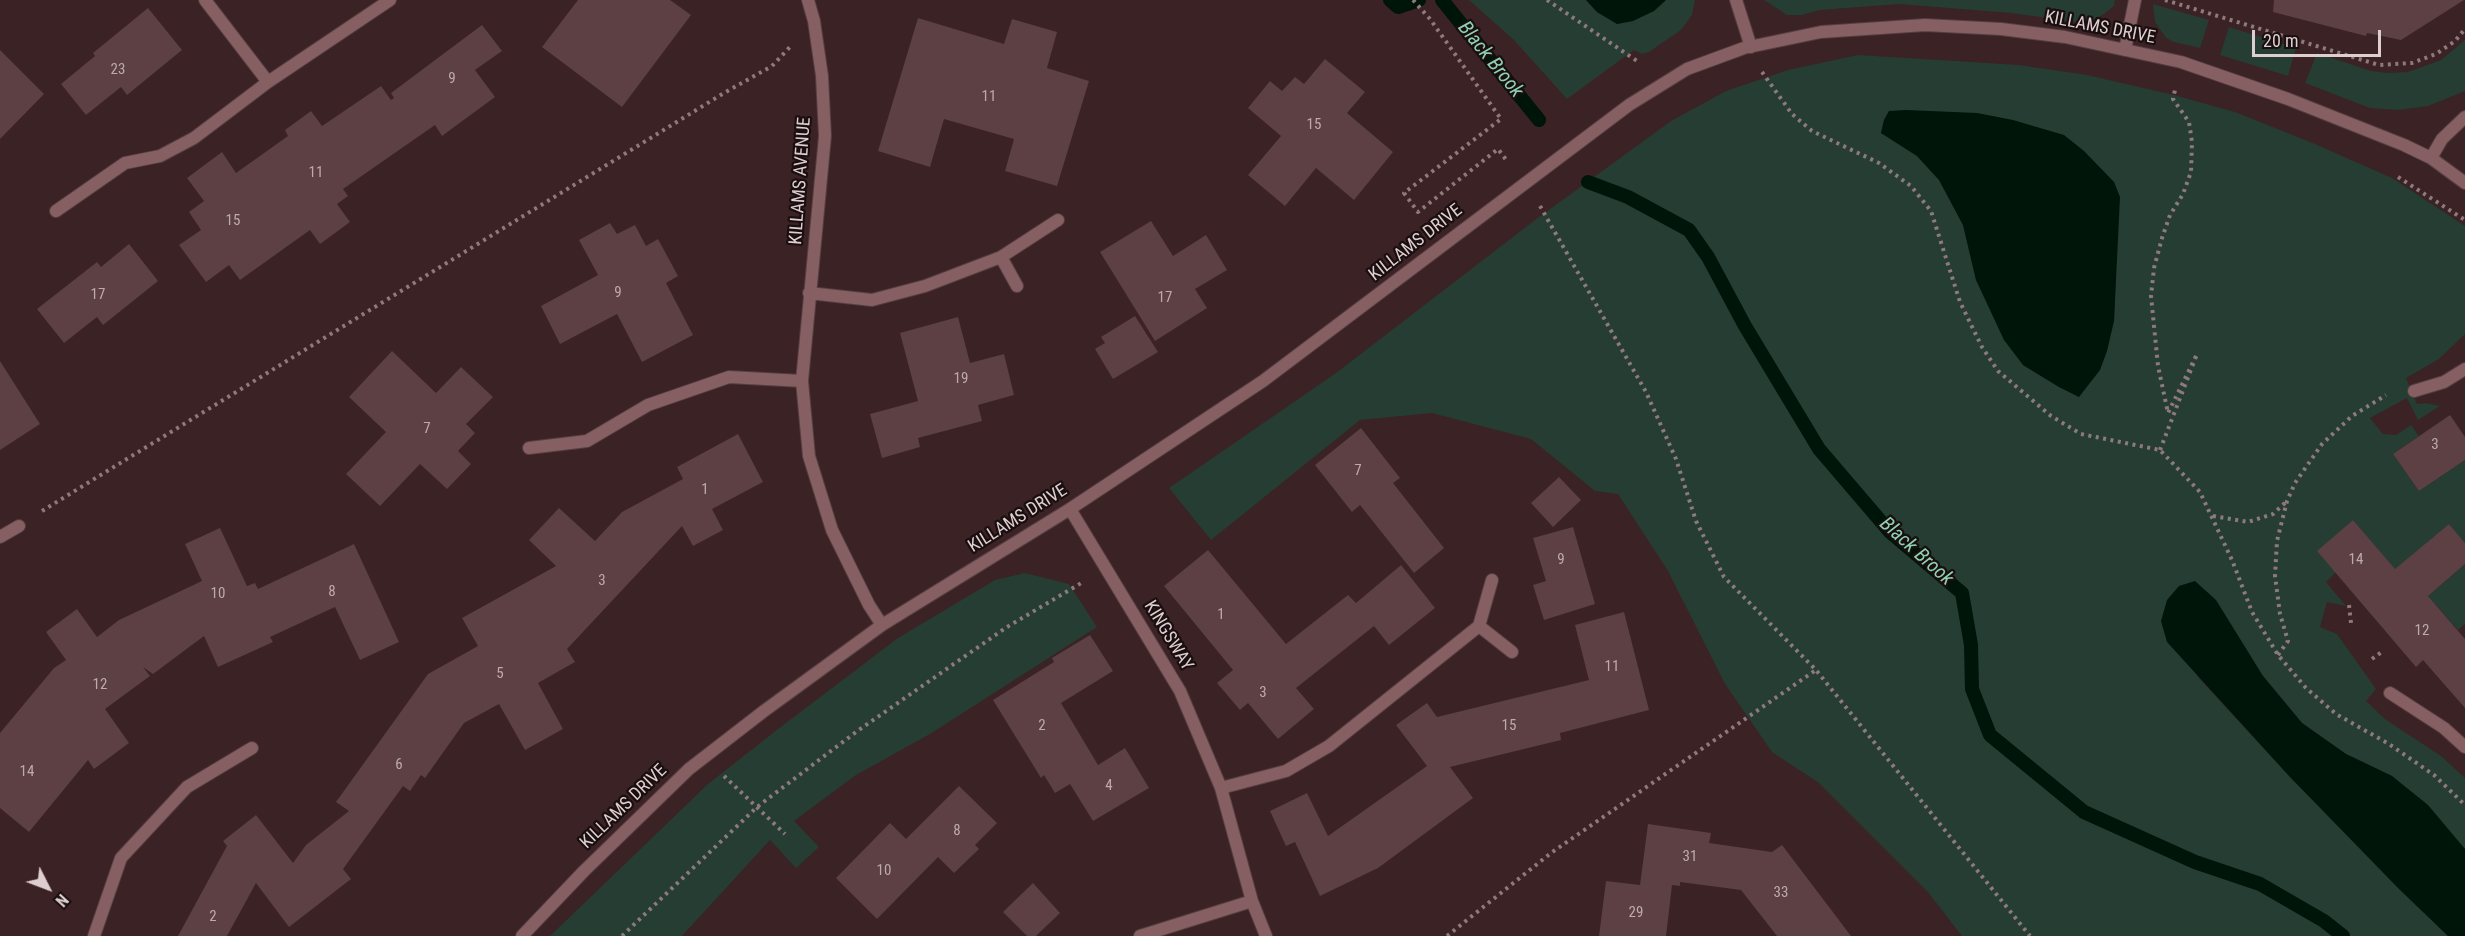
<!DOCTYPE html>
<style>
body{margin:0}
#map{position:relative;width:2465px;height:936px;overflow:hidden;background:#3b2224;font-family:"Roboto Condensed",sans-serif}
canvas{display:block}
.north{position:absolute;left:18px;top:858px;width:60px;height:60px;-webkit-text-stroke:4px #1a0f10;paint-order:stroke;rotate:132deg;font-size:16px;font-weight:700;line-height:24px;text-align:center;color:#dfcecf}
.north::after{content:'';display:block;margin:auto;width:21px;height:27px;background:#dfcecf;clip-path:polygon(50% 0,100% 100%,50% 72%,0 100%)}
.scale{position:absolute;left:2252px;top:30px;width:129px;height:27px;box-sizing:border-box;border:3px solid #dfcecf;border-top:0;padding-left:8px;font-size:18px;line-height:21px;white-space:nowrap;color:#dfcecf;-webkit-text-stroke:4px #1a0f10;paint-order:stroke}
</style>
<div id="map">
<canvas width="2465" height="936"></canvas>
<div class="north">N</div>
<div class="scale">20 m</div>
</div>
<script>
const c = document.querySelector('canvas').getContext('2d');
c.lineJoin = 'round';
function fill(path, color) { c.fillStyle = color; c.fill(path, 'evenodd'); }
const toPath = rows => new Path2D(rows.map(r => 'M' + r).join(''));
function stroke(path, color, width, dash) { c.strokeStyle = color; c.lineWidth = width; c.lineCap = dash ? 'butt' : 'round'; c.setLineDash(dash || []); c.stroke(path); }
function label(font, color, halo, rows, align = 'center') {
  c.font = font + ' "Roboto Condensed",sans-serif'; c.lineWidth = 4.5; c.setLineDash([]); c.textBaseline = 'middle'; c.strokeStyle = halo; c.fillStyle = color; for (const [text, x, y, turn = 0] of rows) {
    c.save(); c.translate(x, y); c.rotate((+turn || 0) * Math.PI / 180); c.textAlign = isNaN(turn) ? turn : align; if (halo) c.strokeText(text, 0, 0); c.fillText(text, 0, 0); c.restore();
  }
}
const green = toPath([
 [1469,0,1586,0,1597,12,1618,24,1654,11,1666,0,1695,0,1692,15,1681,30,1649,52,1642,54,1634,50,1567,99,1514,40],
 [1764,0,2115,0,2114,6,2104,14,2091,21,2077,22,2011,13,1899,4,1820,10,1802,15,1787,15],
 [2153,4,2209,20,2200,48,2174,42,2166,38,2155,22],
 [2229,27,2296,48,2288,76,2220,55],
 [2465,40,2465,91,2428,106,2398,110,2370,108,2305,83,2317,53,2371,71,2388,73,2408,72,2441,60],
 [1858,55,2019,65,2087,75,2174,95,2235,112,2315,144,2392,178,2465,226,2465,334,2439,359,2406,378,2417,404,2426,403,2440,406,2418,420,2407,398,2370,418,2383,434,2396,435,2411,425,2419,436,2393,454,2419,491,2465,460,2465,543,2449,524,2395,570,2353,520,2318,551,2336,572,2326,582,2346,606,2327,602,2320,627,2337,634,2376,689,2366,701,2385,719,2441,756,2465,778,2465,849,2392,776,2346,754,2302,723,2263,676,2197,676,2290,777,2448,936,1962,936,1927,891,1819,783,1772,752,1725,684,1668,571,1618,494,1595,491,1531,439,1432,413,1360,420,1211,540,1169,488,1336,373,1535,220,1671,121,1726,91,1788,70],
 [1889,111,2116,266,2114,321,2079,397,2059,387,2023,365,1976,280,1963,225,1939,180,1917,156,1881,133,1884,120],
 [2465,564,2465,624,2458,630,2428,596],
 [1025,573,1069,584,1097,627,930,734,856,775,794,821,819,847,796,868,770,840,682,936,550,936,708,784,778,729,898,638,995,580]
]);
const water = toPath([
 [1586,0,1666,0,1654,11,1633,21,1617,24,1597,12],
 [1906,110,1977,113,2013,120,2064,135,2084,151,2114,182,2120,197,2114,321,2107,351,2100,370,2079,397,2059,387,2023,365,2004,340,1976,280,1963,225,1939,180,1917,156,1881,133,1884,120,1889,111],
 [2195,581,2216,600,2263,676,2302,723,2346,754,2392,776,2428,805,2465,849,2465,936,2448,936,2399,889,2290,777,2167,642,2161,621,2167,600,2179,586]
]);
const stream = toPath([
 [1390,0,1398,7,1419,0],
 [1442,0,1539,120],
 [1588,182,1628,197,1689,230,1708,257,1745,326,1819,449,1890,532,1962,593,1971,645,1972,689,1990,735,2084,812,2195,862,2260,884,2324,921,2343,936]
]);
const building = toPath([
 [578,0,670,0,691,15,622,107,542,47],
 [2274,0,2464,0,2401,40,2367,33,2366,36,2273,12],
 [148,8,182,50,127,95,121,87,86,115,61,84,95,56,93,53],
 [918,18,1004,44,1012,19,1057,32,1047,68,1089,81,1057,186,1005,171,1014,139,944,119,930,167,878,151],
 [482,25,502,51,475,70,495,97,442,136,435,125,343,189,348,196,337,204,350,222,320,244,310,230,240,280,229,265,206,282,179,245,201,230,189,212,204,201,187,178,222,152,236,173,288,136,285,130,311,111,322,126,381,86,391,100,394,98,391,93],
 [0,50,44,94,0,139],
 [1325,59,1365,92,1347,113,1393,152,1354,200,1316,168,1285,206,1248,175,1281,136,1248,108,1270,81,1282,91,1295,77,1304,84],
 [1151,221,1173,256,1206,235,1227,270,1195,289,1207,308,1155,341,1100,252],
 [610,223,617,234,635,225,646,246,658,239,678,276,666,283,693,335,642,362,617,314,560,344,541,306,598,275,579,240],
 [129,244,158,281,103,325,97,317,64,343,37,309,97,262,101,267],
 [1135,316,1158,352,1113,379,1095,349,1105,343,1101,337],
 [958,317,970,363,1004,354,1014,395,978,405,982,421,918,438,920,447,882,458,870,414,918,401,900,333],
 [392,351,436,393,461,367,493,397,466,424,475,433,458,451,471,464,447,489,420,464,380,506,346,474,386,432,349,397],
 [0,361,40,424,0,450],
 [2450,415,2465,437,2465,460,2419,491,2393,454],
 [1361,428,1400,478,1393,483,1444,548,1414,573,1360,505,1352,512,1315,465],
 [738,434,763,482,712,509,723,530,693,546,682,526,567,649,575,662,538,683,563,729,525,750,499,704,464,723,425,778,421,775,410,791,403,786,343,869,351,879,289,927,256,883,227,936,178,936,227,846,223,841,256,815,293,863,306,845,349,811,336,802,428,674,478,646,462,618,556,566,529,540,559,508,595,541,622,512,683,479,677,467],
 [1559,477,1581,500,1553,527,1531,503],
 [2353,520,2395,569,2449,524,2465,543,2465,564,2428,596,2465,639,2465,708,2423,660,2416,667,2317,551],
 [1573,527,1595,604,1544,620,1533,585,1546,581,1533,538],
 [220,528,247,586,255,583,258,589,354,544,399,642,360,660,335,607,270,637,273,642,218,667,204,636,153,674,143,667,150,676,105,709,129,743,94,769,88,760,29,832,0,808,0,733,54,668,66,660,46,632,77,609,97,637,119,620,202,581,185,544],
 [1208,550,1286,644,1348,595,1356,603,1401,565,1435,608,1389,645,1374,626,1296,688,1314,709,1278,739,1248,703,1240,710,1217,683,1233,670,1164,586],
 [1624,612,1649,710,1560,733,1561,740,1450,767,1473,798,1378,868,1320,896,1295,842,1286,846,1270,811,1307,793,1328,836,1427,766,1396,725,1427,703,1437,717,1589,680,1575,625],
 [1090,635,1113,671,1061,703,1098,765,1125,748,1149,788,1093,821,1070,784,1055,793,1044,775,1041,778,993,700,1054,662,1052,658],
 [959,786,997,823,975,845,979,849,954,873,938,857,877,919,836,878,890,823,906,839],
 [1648,824,1711,833,1709,843,1772,852,1782,845,1851,936,1777,936,1741,890,1680,882,1680,886,1672,885,1666,936,1599,936,1606,881,1640,885],
 [1033,883,1060,913,1036,936,1027,936,1003,912]
]);
const path = toPath([
 [1413,0,1430,19,1501,119,1404,193,1418,212,1498,149,1507,161],
 [1547,0,1640,63],
 [2165,0,2379,65,2412,63,2436,54,2455,41,2465,29],
 [1762,72,1792,114,1812,131,1879,163,1911,186,1931,211,1960,302,1982,347,1998,371,2051,416,2081,434,2160,450,2200,492,2232,560,2252,612,2278,655,2306,688,2336,714,2389,744,2434,775,2465,805],
 [2398,177,2465,220],
 [1540,206,1646,392,1676,459,1696,521,1724,577,1816,670,2030,936],
 [2160,450,2197,354,2168,413,2158,366,2151,296,2154,268,2162,238,2170,215,2183,194,2191,172,2192,142,2189,122,2173,99,2175,90],
 [42,511,724,93,772,66,790,47],
 [2213,516,2248,522,2273,514,2286,502],
 [2349,605,2351,623],
 [2278,655,2288,641,2280,614,2275,576,2277,541,2287,501,2295,483,2322,444,2352,416,2386,395],
 [2372,659,2383,651],
 [724,776,785,834],
 [622,936,757,807,856,732,1007,627,1083,582],
 [1447,936,1551,853,1816,670]
]);
const minor = toPath([
 [205,0,268,82],
 [808,0,814,21,822,76,825,136,802,381,809,456,832,530,869,605,882,625],
 [1736,0,1751,47],
 [2125,50,2135,0],
 [2431,158,2442,139,2465,117],
 [56,211,125,163,160,156,194,138,268,82,390,0],
 [1001,257,1017,286],
 [809,293,872,300,925,286,1001,257,1058,220],
 [2414,391,2444,382,2465,369],
 [529,448,587,441,648,405,729,377,802,381],
 [1070,509,1180,691,1221,788,1252,901,1266,936],
 [0,537,19,526],
 [1492,580,1479,626,1512,652],
 [2390,693,2444,728,2465,747],
 [1221,788,1286,771,1329,746,1479,626],
 [94,936,121,858,187,787,252,748],
 [522,936,584,871,689,769,764,711,882,625,1070,509,1263,381,1629,105,1687,69,1744,48,1821,32,1925,25,2001,29,2065,37,2181,62,2288,99,2404,145,2431,158,2465,183],
 [1140,936,1252,901]
]);
const numberNames = [
 ["23",118,70],
 ["9",452,79],
 ["11",989,97],
 ["15",1314,125],
 ["11",316,173],
 ["15",233,221],
 ["9",618,293],
 ["17",98,295],
 ["17",1165,298],
 ["19",961,379],
 ["7",427,429],
 ["3",2435,445],
 ["7",1358,471],
 ["1",705,490],
 ["9",1561,560],
 ["14",2356,560],
 ["3",602,581],
 ["8",332,592],
 ["10",218,594],
 ["1",1221,615],
 ["12",2422,631],
 ["11",1612,667],
 ["5",500,674],
 ["12",100,685],
 ["3",1263,693],
 ["2",1042,726],
 ["15",1509,726],
 ["6",399,765],
 ["14",27,772],
 ["4",1109,786],
 ["8",957,831],
 ["31",1690,857],
 ["10",884,871],
 ["33",1781,893],
 ["29",1636,913],
 ["2",213,917]
];
const streetNames = [
 ["KILLAMS DRIVE",2100,28,11],
 ["KILLAMS AVENUE",801,181,-86],
 ["KILLAMS DRIVE",1416,243,-38],
 ["KILLAMS DRIVE",1018,519,-32],
 ["KINGSWAY",1168,636,59],
 ["KILLAMS DRIVE",624,807,-44]
];
const waterNames = [
 ["Black Brook",1490,60,51],
 ["Black Brook",1916,552,42]
];
fill(green, '#253d32');
fill(water, '#00150a');
stroke(stream, '#00150a', 14);
fill(building, '#5c4043');
stroke(minor, '#553e3f', 14);
stroke(path, '#8f7a7b', 4, [3, 4.5]);
stroke(minor, '#855f62', 12);
label('15px', '#beaaac', null, numberNames);
label('18px', '#dfcecf', '#1a0f10', streetNames);
label('italic 20px', '#8fd2b1', '#1a0f10', waterNames);
</script>
